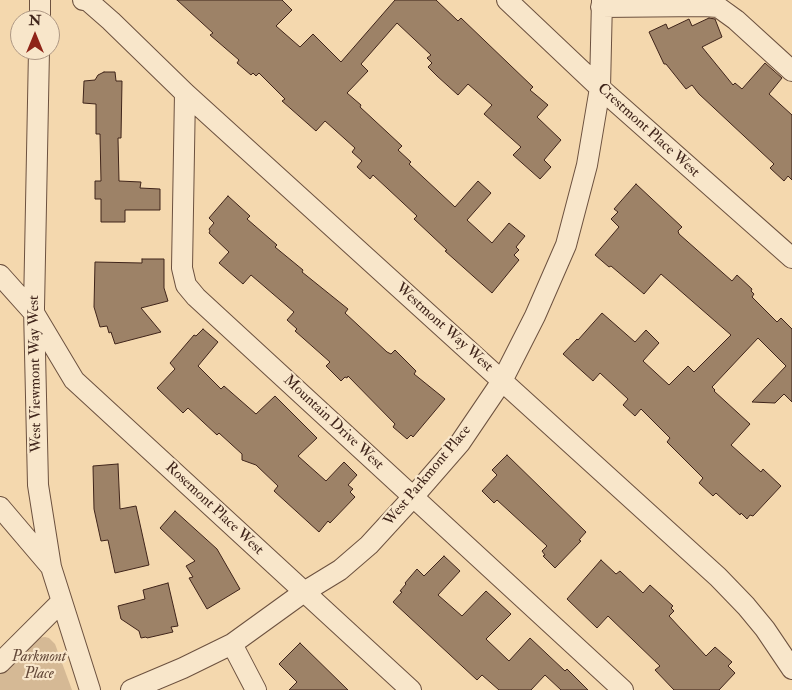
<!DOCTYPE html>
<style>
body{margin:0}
#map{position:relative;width:792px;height:690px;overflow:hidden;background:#f4d8ae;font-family:"IM FELL Double Pica",serif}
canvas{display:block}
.north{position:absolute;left:10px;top:10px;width:50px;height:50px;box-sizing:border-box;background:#f8e6ca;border:1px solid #ae9884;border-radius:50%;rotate:0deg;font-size:14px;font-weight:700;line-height:20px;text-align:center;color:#3f241a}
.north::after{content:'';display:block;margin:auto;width:18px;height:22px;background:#8f2418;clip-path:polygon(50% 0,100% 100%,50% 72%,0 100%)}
</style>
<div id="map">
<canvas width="792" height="690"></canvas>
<div class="north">N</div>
</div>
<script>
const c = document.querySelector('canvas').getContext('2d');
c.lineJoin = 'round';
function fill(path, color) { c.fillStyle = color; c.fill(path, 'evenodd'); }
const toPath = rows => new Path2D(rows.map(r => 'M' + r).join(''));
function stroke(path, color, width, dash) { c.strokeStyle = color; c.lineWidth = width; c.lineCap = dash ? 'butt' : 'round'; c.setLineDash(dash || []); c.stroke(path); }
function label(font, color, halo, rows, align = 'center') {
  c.font = font + ' "IM FELL Double Pica",serif'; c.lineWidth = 4.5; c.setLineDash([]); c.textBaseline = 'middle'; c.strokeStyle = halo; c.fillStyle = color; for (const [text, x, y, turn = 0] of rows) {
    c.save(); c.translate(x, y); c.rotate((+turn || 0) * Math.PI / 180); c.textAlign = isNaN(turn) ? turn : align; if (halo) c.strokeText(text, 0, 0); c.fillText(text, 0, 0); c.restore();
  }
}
const green = toPath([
 [45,637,49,638,55,644,72,690,0,690,0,672,37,638]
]);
const building = toPath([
 [177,0,282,0,292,10,276,26,300,47,313,34,341,62,395,0,436,0,458,21,461,18,533,87,530,90,548,105,537,117,561,140,544,160,551,167,540,179,513,155,521,147,484,114,492,105,468,84,458,95,437,76,428,67,432,63,427,58,431,55,397,23,361,64,368,71,347,93,361,105,360,107,402,146,398,150,411,162,409,164,455,207,478,181,491,193,467,220,492,243,509,223,525,236,516,247,519,250,514,255,519,260,492,293,445,251,447,250,414,219,417,216,373,175,370,179,357,167,362,161,352,152,355,148,325,121,316,131,282,101,285,99,259,73,256,76,253,73,251,75,237,63,239,60,210,35,213,33,177,0],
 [709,18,715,19,722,37,702,47,733,85,735,83,742,89,765,63,782,78,769,94,792,115,792,180,788,176,784,181,770,168,774,164,699,94,692,85,686,89,666,64,664,64,649,32,666,24,668,29,689,19,692,26,709,18],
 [104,72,115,72,116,81,122,81,121,138,118,138,119,181,141,182,140,188,160,189,160,210,125,210,125,222,101,222,101,199,95,199,95,181,101,181,100,134,96,134,96,104,83,103,84,81,95,80,98,75,104,72],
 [636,184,682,227,678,231,679,234,732,281,737,275,752,289,751,291,754,294,752,297,777,322,781,318,792,329,792,402,784,394,775,403,752,402,786,366,758,338,712,387,715,390,714,391,750,424,731,445,761,472,763,469,781,486,753,516,750,515,747,519,741,513,740,515,716,493,713,496,699,483,703,478,667,442,670,438,641,409,635,416,623,405,628,399,600,373,593,381,563,354,577,339,578,340,602,313,635,342,646,330,659,343,643,361,669,385,688,366,694,372,731,335,661,274,644,294,611,266,609,267,595,255,619,227,611,219,618,212,614,209,636,184],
 [228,196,250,216,247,219,277,245,275,247,303,270,302,272,348,309,345,313,387,352,391,354,395,350,416,371,414,374,445,399,413,437,411,435,407,439,393,427,395,424,348,376,347,378,345,377,341,381,326,366,330,362,295,331,297,329,287,320,294,312,251,275,243,284,219,263,229,252,209,233,210,231,209,229,214,223,209,218,228,196],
 [142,259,164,259,164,288,168,301,141,308,161,332,115,344,111,332,109,333,107,326,100,327,94,307,95,262,142,263,142,259],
 [203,329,218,342,198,366,221,389,224,386,256,414,275,396,317,438,298,456,326,481,344,462,357,475,348,485,353,489,350,492,355,497,330,523,328,521,319,532,274,491,278,486,256,465,242,460,242,454,219,433,217,435,188,408,183,413,157,388,175,369,170,363,194,335,196,336,203,329],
 [507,455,586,532,579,540,581,541,555,568,543,556,545,555,542,551,547,546,497,500,494,503,482,491,497,475,492,470,507,455],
 [118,464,120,509,136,506,149,565,115,573,108,540,101,541,94,509,93,466,118,464],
 [175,511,217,549,240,589,207,609,189,578,193,577,186,566,195,561,160,528,175,511],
 [444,556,460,571,438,595,462,616,486,591,511,614,486,639,509,661,530,638,565,671,567,669,588,690,561,690,545,675,531,690,499,690,482,675,477,680,393,602,402,592,400,591,406,584,405,583,417,569,424,576,444,556],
 [601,560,616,574,620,571,643,593,650,585,673,606,671,608,674,611,669,616,706,656,715,647,732,662,728,666,735,673,719,690,674,690,655,670,660,666,608,616,597,628,567,599,601,560],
 [168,583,178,626,171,627,173,632,147,638,146,637,141,638,139,631,121,619,118,606,145,599,143,590,168,583],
 [300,643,348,690,289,690,297,682,279,664,300,643]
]);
const minor = toPath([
 [83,0,87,0,111,21,185,93,718,577,746,606,765,629,792,669],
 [507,0,600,88,792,258],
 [601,7,704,6,718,7,736,20,792,71],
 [40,20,40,0],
 [39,50,34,308,38,485,51,567,90,690],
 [185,93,182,268,186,285,196,297,623,690],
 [0,275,34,313,74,380,411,690],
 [0,507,51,567],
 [232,644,256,690],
 [0,663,61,602],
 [131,690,183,668,232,644,304,592,340,570,369,545,413,497,460,443,502,381,535,316,566,245,587,165,600,88,602,0]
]);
const streetNames = [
 ["Crestmont Place West",648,131,42],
 ["Westmont Way West",444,328,42],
 ["West Viewmont Way West",36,374,-91],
 ["Mountain Drive West",333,423,43],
 ["West Parkmont Place",428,476,-50],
 ["Rosemont Place West",214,509,43]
];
const parkNames = [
 ["Parkmont",39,658],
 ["Place",39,675]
];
fill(green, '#d5b995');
fill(building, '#9d8267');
stroke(building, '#3f241a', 1);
stroke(minor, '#6c513f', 22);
stroke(minor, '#f8e6ca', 20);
label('15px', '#3f241a', '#f8e6ca', streetNames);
label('italic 15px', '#644939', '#f8e6ca', parkNames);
</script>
